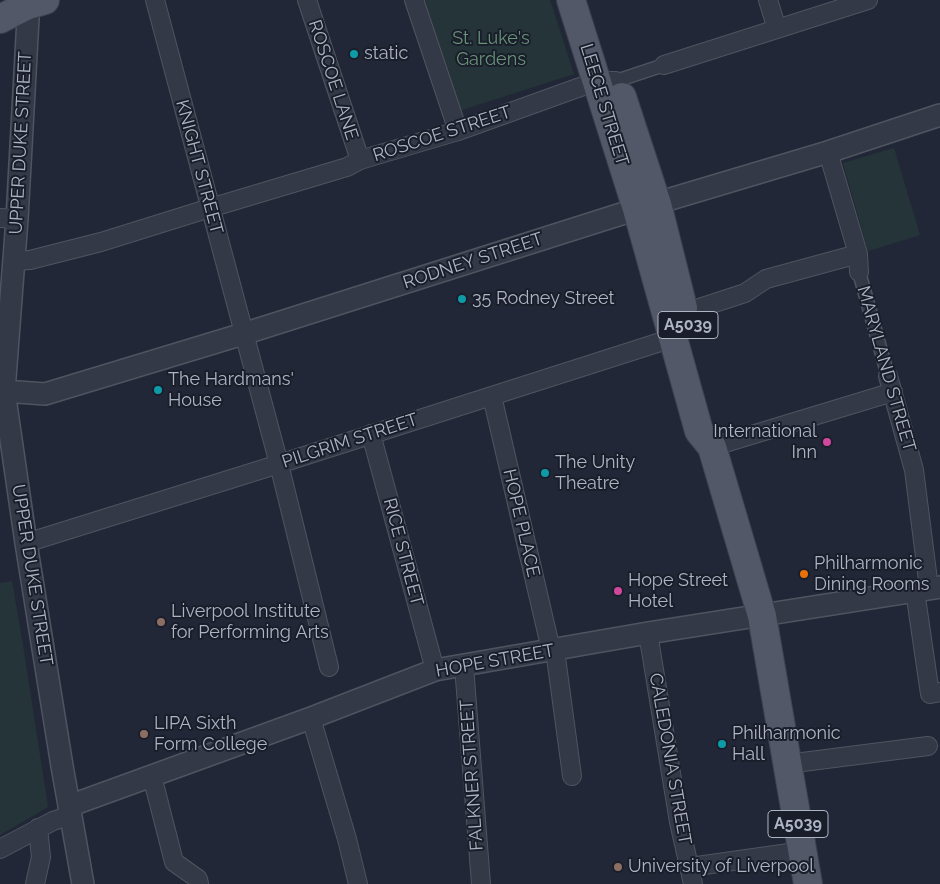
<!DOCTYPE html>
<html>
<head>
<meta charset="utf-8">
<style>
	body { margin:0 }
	canvas { display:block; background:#212736 }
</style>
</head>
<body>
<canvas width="940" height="884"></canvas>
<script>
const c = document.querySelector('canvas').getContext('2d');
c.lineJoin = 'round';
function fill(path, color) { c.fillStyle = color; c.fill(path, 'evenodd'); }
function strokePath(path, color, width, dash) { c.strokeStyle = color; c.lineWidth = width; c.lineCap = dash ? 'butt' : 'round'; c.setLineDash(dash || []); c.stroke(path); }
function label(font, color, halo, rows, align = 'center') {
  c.font = font + ' Raleway,sans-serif'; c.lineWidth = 4; c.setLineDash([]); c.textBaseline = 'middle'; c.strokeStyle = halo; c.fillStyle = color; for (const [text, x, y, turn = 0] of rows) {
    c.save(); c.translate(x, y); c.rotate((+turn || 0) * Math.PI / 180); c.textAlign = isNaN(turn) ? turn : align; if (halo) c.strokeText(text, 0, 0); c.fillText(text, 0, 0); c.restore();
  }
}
const green = new Path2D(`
	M 424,0 L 550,0 L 574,74 L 459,111 Z
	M 894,148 L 920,235 L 868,251 L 843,163 Z
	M 12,581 L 22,639 L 48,807 L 0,835 L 0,583 Z`);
const pedestrian = new Path2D(`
	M 616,81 L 664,65
	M 859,272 L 888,376`);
const minor = new Path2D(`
	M 155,0 L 279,464 L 329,667
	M 307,0 L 360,160
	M 414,0 L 458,131
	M 768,0 L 777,29
	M 664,65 L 868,0
	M 828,152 L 858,254 L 859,272
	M 0,218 L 17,219
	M 14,261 L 30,260 L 101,242 L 210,208 L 347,167 L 360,160 L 458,131 L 597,81 L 616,81
	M 888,376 L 914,470 L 929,588
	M 492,396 L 551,650
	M 371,434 L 435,670
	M 712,447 L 893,392
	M 26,543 L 279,464 L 673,338 L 684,313 L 745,293 L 766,279 L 858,254
	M 915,591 L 930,694 L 940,692
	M 648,633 L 679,822 L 693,884
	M 555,650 L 572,776
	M 464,666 L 481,884
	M 311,718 L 347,839 L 358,884
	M 787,764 L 928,746
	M 152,776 L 174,862 L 198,879 L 199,884
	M 0,849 L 53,821 L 71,815
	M 690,867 L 803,851
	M 35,884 L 41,857 L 38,828`);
const tertiary = new Path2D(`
	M 29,0 L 17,219 L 4,391 L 26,543 L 62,766 L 83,884
	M 4,391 L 45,394 L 243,334 L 637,209 L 828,152 L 940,115
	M 69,806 L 311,718 L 435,670 L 648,633 L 940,587`);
const primary = new Path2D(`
	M 571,0 L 637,209 L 699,431 L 712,447 L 762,616 L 808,884
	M 0,19 L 28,5 L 45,0
	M 622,97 L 657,204 L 683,308`);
const markers = [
	[354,54,5,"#0f9aa8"],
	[462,299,5,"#0f9aa8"],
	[158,390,5,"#0f9aa8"],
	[827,442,5,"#d1479c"],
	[545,473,5,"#0f9aa8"],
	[804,574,5,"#e8710a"],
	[618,591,5,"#d1479c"],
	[161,622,5,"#8d6e63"],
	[144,734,5,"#8d6e63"],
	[722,744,5,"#0f9aa8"],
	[618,867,5,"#8d6e63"]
];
const shields = [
	[688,325,60],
	[798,824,60]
];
const shieldNames = [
	["A5039",688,325],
	["A5039",798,824]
];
const parkNames = [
	["St. Luke's",491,39],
	["Gardens",491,60]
];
const poiNames = [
	["static",364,54],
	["35 Rodney Street",472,299],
	["The Hardmans'",168,380],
	["House",168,401],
	["International",817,432,"right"],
	["Inn",817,453,"right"],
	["The Unity",555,463],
	["Theatre",555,484],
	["Philharmonic",814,564],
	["Dining Rooms",814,585],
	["Hope Street",628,581],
	["Hotel",628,602],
	["Liverpool Institute",171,612],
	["for Performing Arts",171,633],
	["LIPA Sixth",154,724],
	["Form College",154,745],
	["Philharmonic",732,734],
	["Hall",732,755],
	["University of Liverpool",628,867]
];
const streetNames = [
	["ROSCOE LANE",333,80,72],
	["LEECE STREET",604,105,73],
	["ROSCOE STREET",442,134,-18],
	["UPPER DUKE STREET",21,143,-87],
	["KNIGHT STREET",199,167,75],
	["RODNEY STREET",473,261,-18],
	["MARYLAND STREET",886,369,74],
	["PILGRIM STREET",350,441,-18],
	["HOPE PLACE",521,523,77],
	["RICE STREET",403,552,75],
	["UPPER DUKE STREET",32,575,81],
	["HOPE STREET",495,661,-10],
	["CALEDONIA STREET",670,759,80],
	["FALKNER STREET",472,775,-94]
];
fill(green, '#243438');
strokePath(pedestrian, '#4f5461', 15);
strokePath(minor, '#4f5461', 20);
strokePath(tertiary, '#4f5461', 24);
strokePath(primary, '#3e4250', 30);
strokePath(pedestrian, '#343947', 12);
strokePath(minor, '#343947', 18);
strokePath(tertiary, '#343947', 21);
strokePath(primary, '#525867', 28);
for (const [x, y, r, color] of markers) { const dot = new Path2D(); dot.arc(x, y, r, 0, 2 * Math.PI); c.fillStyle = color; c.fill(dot); strokePath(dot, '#1a1e2b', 2); }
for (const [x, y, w] of shields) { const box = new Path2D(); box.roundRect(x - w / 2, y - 13.5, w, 27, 4); c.fillStyle = '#1a1e2b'; c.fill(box); strokePath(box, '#aeb4c3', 1); }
label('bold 16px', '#aeb4c3', null, shieldNames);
label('18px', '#679377', '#1a1e2b', parkNames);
label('18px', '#aeb4c3', '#1a1e2b', poiNames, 'left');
label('18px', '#aeb4c3', '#1a1e2b', streetNames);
</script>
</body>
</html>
